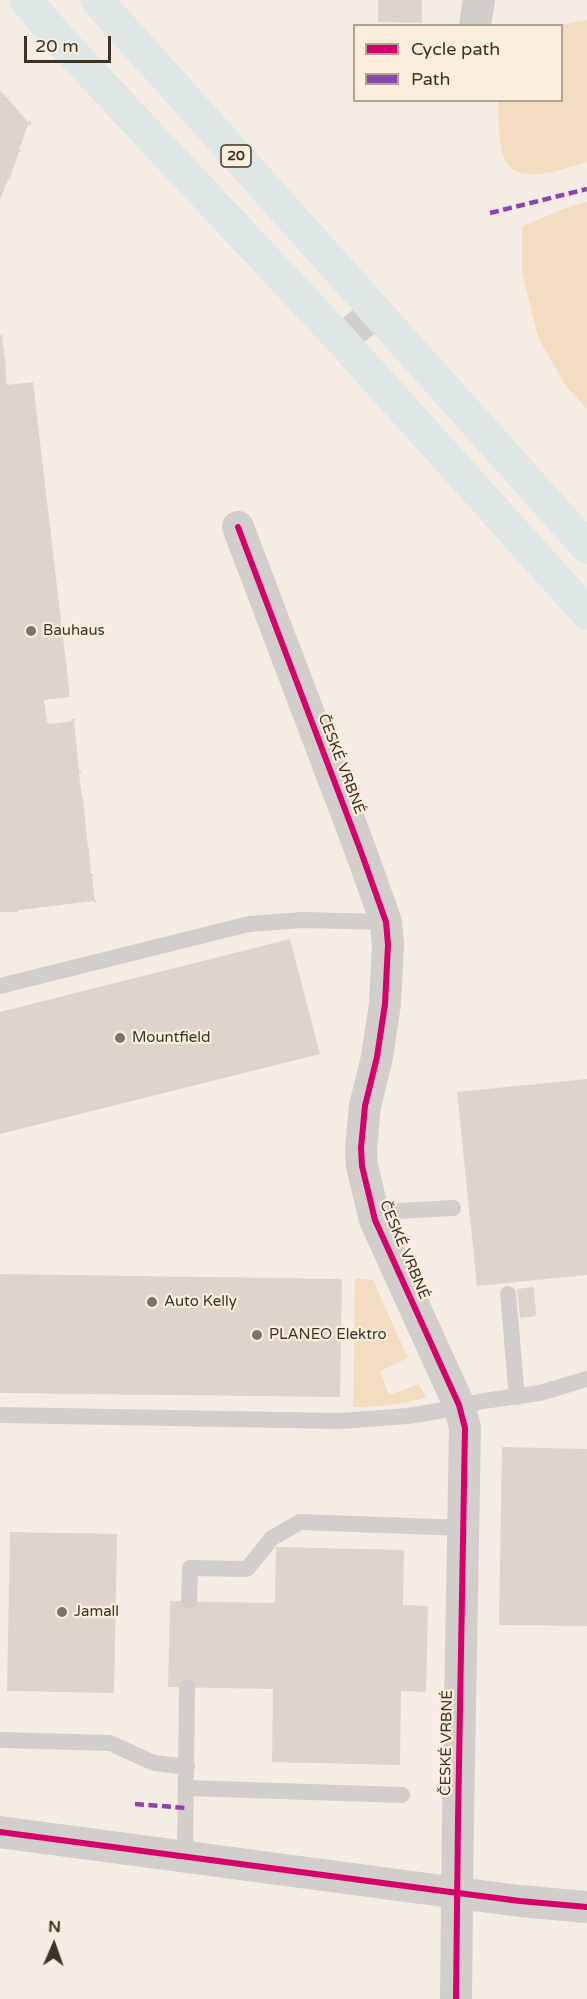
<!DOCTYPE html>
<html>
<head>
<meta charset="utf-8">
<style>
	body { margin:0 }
	#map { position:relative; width:587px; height:1999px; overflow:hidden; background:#f5ede4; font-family:"Varela Round",sans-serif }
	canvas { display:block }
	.legend { position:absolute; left:353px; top:24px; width:210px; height:78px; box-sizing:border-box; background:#fceedd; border:2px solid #afa395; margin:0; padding:8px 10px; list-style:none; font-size:18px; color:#3c3328 }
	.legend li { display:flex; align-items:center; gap:12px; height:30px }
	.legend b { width:30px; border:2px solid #afa395 }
	.north { position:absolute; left:24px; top:1915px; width:60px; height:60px; -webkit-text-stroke:4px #fceedd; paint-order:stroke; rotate:2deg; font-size:16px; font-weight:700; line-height:24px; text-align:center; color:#3c3328 }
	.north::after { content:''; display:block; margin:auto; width:21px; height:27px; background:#3c3328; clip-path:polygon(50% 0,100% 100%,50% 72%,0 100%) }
	.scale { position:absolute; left:24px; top:36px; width:87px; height:27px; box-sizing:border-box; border:3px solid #3c3328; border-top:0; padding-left:8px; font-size:18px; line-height:21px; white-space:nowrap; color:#3c3328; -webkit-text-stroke:4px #fceedd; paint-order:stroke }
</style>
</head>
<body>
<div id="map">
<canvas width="587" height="1999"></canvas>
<ul class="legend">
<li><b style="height:8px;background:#d6006c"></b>Cycle path</li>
<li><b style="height:8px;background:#8e44ad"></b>Path</li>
</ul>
<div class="north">N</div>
<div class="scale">20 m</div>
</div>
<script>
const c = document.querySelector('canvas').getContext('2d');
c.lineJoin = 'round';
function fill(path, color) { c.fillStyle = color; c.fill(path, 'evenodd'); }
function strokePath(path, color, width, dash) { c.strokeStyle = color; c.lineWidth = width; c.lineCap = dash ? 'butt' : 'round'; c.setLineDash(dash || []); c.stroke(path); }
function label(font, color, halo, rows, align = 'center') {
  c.font = font + ' "Varela Round",sans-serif'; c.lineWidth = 4.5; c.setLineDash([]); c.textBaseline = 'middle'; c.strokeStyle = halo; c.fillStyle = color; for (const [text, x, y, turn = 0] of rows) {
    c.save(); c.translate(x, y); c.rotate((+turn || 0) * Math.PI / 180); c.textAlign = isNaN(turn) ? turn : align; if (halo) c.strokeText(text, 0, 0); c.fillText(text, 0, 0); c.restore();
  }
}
const green = new Path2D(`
	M 587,20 L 587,162 C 558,170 508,192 501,147 C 498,132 499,116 498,101 L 562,100 L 562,26 L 560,25 Z
	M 587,202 L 587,409 L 565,385 L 538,337 L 522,272 L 522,226 L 574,205 Z
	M 355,1278 L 373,1280 L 408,1358 L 380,1371 L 389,1395 L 419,1384 L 426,1397 C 403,1405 377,1407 353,1407 Z`);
const building = new Path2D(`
	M 378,0 L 422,0 L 422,23 L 378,22 Z
	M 0,91 L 7,98 L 11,94 L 8,99 L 28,122 L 30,120 L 32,123 L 30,126 L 28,125 L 19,150 L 22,151 L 19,152 L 10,177 L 11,180 L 8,179 L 0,200 Z
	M 3,334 L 2,337 L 5,360 L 7,362 L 5,363 L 7,385 L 33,382 L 70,697 L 44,700 L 47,722 L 49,724 L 73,721 L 72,719 L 75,719 L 74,722 L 79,771 L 81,771 L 81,773 L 79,773 L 82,797 L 84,799 L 83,799 L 88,849 L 90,848 L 89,851 L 91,874 L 93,874 L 94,876 L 92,876 L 95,900 L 97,902 L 94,903 L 94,901 L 19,910 L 17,912 L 0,912 L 0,335 Z
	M 290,939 L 320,1054 L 0,1134 L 0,1012 Z
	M 587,1079 L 587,1275 L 477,1286 L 457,1092 Z
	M 0,1274 L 342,1279 L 340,1397 L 0,1393 Z
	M 534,1287 L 536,1316 L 520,1318 L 517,1289 Z
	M 502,1447 L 587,1449 L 587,1626 L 499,1625 Z
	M 10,1532 L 117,1534 L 114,1693 L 7,1691 Z
	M 276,1547 L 404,1550 L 403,1605 L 428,1606 L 426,1692 L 401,1691 L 400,1765 L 272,1762 L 273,1689 L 168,1687 L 170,1601 L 275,1603 Z`);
const service = new Path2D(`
	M 0,986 L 249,924 L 302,920 L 386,922
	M 375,1220 L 398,1211 L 453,1208
	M 508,1294 L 517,1397
	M 0,1415 L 340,1421 L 407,1416 L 439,1411 L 483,1401 L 540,1393 L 587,1379
	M 189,1601 L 190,1568 L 247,1569 L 272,1538 L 300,1522 L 464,1528
	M 0,1740 L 110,1743 L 154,1763 L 187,1767
	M 187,1788 L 402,1795
	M 185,1857 L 187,1687`);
const minor = new Path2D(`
	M 475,26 L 479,0
	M 341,340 L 376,312
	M 238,527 L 360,849 L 386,922 L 388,945 L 385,1004 L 377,1057 L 365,1106 L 361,1148 L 362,1166 L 375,1220 L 459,1405 L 465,1428 L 458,1819 L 456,1999
	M 0,1832 L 458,1893 L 520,1901 L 587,1907`);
const primary = new Path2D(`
	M 26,0 L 61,41 L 341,340 L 587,613
	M 97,0 L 587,547`);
const quiet = new Path2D(`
	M 490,213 L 587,189
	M 135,1804 L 186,1808`);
const cycleway = new Path2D(`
	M 238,527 L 360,849 L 386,922 L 388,945 L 385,1004 L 377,1057 L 365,1106 L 361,1148 L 362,1166 L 375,1220 L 459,1405 L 465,1428 L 458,1819 L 456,1999
	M 0,1832 L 458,1893 L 520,1901 L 587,1907`);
const markers = [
	[31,631,6,"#7d746a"],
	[120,1038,6,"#7d746a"],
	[152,1302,6,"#7d746a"],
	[257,1335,6,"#7d746a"],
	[62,1612,6,"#7d746a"]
];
const shields = [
	[236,156,30]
];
const shieldNames = [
	["20",236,156]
];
const poiNames = [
	["Bauhaus",43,631],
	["Mountfield",132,1038],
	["Auto Kelly",164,1302],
	["PLANEO Elektro",269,1335],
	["Jamall",74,1612]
];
const streetNames = [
	["ČESKÉ VRBNÉ",341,764,69],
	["ČESKÉ VRBNÉ",404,1250,67],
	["ČESKÉ VRBNÉ",447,1743,-89]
];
fill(green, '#f4dcc0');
fill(building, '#ddd5cc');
strokePath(service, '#d2cecb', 16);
strokePath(minor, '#d2cecb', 32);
strokePath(primary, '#dfe6e6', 33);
strokePath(quiet, '#8e44ad', 4.5, [9, 4.5]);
strokePath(cycleway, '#d6006c', 6);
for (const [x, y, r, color] of markers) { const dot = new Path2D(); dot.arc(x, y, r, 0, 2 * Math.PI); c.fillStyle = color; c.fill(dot); strokePath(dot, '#fceedd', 2); }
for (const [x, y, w] of shields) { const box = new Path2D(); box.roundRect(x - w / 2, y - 11, w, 22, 4.5); c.fillStyle = '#fceedd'; c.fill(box); strokePath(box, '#3c3328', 1.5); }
label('bold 14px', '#3c3328', null, shieldNames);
label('15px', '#3c3328', '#fceedd', poiNames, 'left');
label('15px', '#3c3328', '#fceedd', streetNames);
</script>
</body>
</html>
